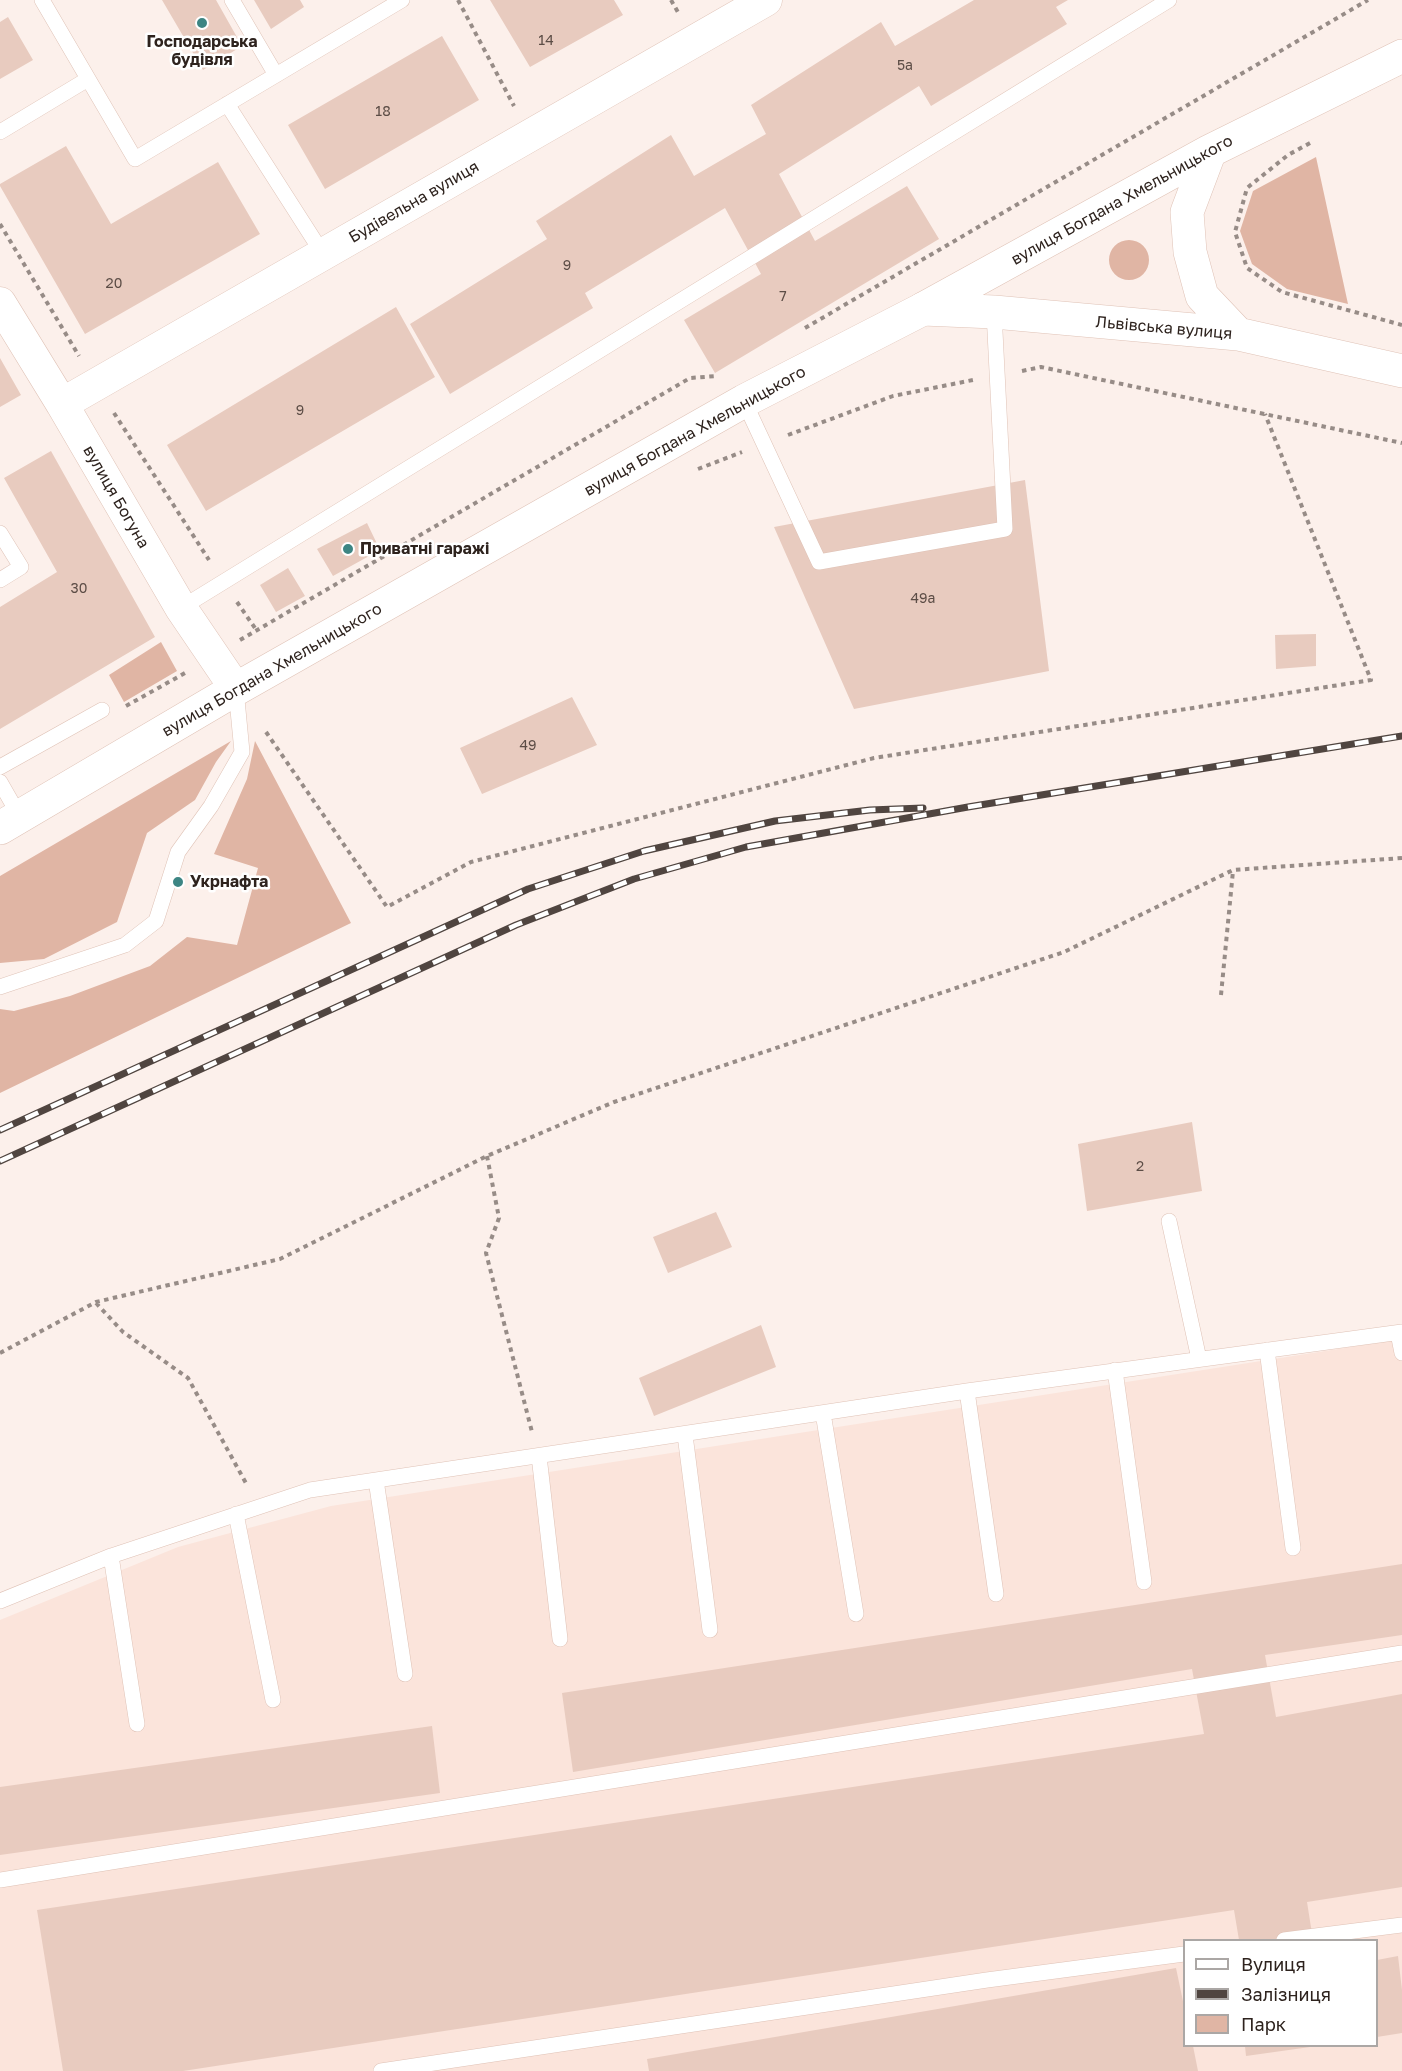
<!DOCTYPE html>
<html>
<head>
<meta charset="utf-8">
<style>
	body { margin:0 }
	#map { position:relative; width:1402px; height:2071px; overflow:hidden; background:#fcf0eb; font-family:"Golos Text",sans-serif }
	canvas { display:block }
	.legend { position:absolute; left:1183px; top:1939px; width:195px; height:108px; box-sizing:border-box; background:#fff; border:2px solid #aba7a5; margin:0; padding:8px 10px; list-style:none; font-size:18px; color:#2e231e }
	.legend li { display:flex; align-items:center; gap:12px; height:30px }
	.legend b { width:30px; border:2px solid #aba7a5 }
</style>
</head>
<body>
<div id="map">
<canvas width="1402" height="2071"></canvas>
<ul class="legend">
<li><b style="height:8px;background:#fff"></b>Вулиця</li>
<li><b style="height:8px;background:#504540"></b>Залізниця</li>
<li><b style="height:16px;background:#e0b5a4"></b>Парк</li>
</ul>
</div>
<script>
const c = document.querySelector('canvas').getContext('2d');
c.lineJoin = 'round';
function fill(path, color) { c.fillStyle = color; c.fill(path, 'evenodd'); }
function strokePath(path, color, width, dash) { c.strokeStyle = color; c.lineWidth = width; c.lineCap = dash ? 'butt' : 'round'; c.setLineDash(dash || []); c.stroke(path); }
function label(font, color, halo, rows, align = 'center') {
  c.font = font + ' "Golos Text",sans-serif'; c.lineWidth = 5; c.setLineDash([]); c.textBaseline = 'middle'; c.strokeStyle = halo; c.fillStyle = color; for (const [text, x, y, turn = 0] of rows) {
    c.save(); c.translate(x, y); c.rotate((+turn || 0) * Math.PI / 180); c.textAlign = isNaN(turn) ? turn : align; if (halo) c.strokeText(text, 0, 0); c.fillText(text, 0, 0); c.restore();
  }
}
const built = new Path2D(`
	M 1402,1339 L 1402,2071 L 0,2071 L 0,1620 L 178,1547 L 331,1506 ZM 1184,1940 L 1376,1940 L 1376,2046 L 1184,2046 Z`);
const green = new Path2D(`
	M 1316,157 L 1348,304 L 1287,289 L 1252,264 L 1240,231 L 1253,191 Z
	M1109 260a20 20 0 1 1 40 0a20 20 0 1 1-40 0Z
	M 161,642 L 177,671 L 124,702 L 109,675 Z
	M 231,741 L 216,762 L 195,800 L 147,833 L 117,922 L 44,959 L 0,963 L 0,876 Z
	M 255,741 L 351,923 L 0,1093 L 0,1009 L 14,1011 L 70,996 L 150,966 L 187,937 L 237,945 L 258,868 L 214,854 L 247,779 Z`);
const building = new Path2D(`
	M 162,0 L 216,0 L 242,46 L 203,70 Z
	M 254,0 L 300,0 L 304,7 L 271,29 Z
	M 490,0 L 614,0 L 623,15 L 530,67 Z
	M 974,0 L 1068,0 L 1056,7 L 1067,24 L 931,106 L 919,86 L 779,174 L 815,241 L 907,186 L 939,239 L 715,373 L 684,320 L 761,274 L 725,208 L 585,293 L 593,308 L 450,394 L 410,324 L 547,239 L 536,221 L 671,135 L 694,176 L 766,134 L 751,105 L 881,22 L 895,46 Z
	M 8,17 L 33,60 L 0,79 L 0,22 Z
	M 442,36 L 479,100 L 325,189 L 288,125 Z
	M 66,146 L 111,224 L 218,162 L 260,234 L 85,334 L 0,186 L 0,184 Z
	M 396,307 L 435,377 L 206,511 L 167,445 Z
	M 0,358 L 21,395 L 0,407 Z
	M 51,451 L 155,637 L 0,729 L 0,607 L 57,572 L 4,478 Z
	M 1025,480 L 1049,671 L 854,709 L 774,527 Z
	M 367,523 L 380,550 L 333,576 L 317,549 Z
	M 288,568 L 305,596 L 276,612 L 260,585 Z
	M 1316,634 L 1316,666 L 1276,669 L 1275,635 Z
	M 572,697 L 597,745 L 482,794 L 460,748 Z
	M 1192,1122 L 1202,1191 L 1087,1211 L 1078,1144 Z
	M 716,1212 L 732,1247 L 668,1273 L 653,1237 Z
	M 761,1325 L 776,1367 L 654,1416 L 639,1378 Z
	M 1402,1564 L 1402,1635 L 1265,1655 L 1276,1717 L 1402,1694 L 1402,1887 L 1307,1902 L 1313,1940 L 1239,1940 L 1234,1910 L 183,2071 L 63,2071 L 37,1910 L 1204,1734 L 1192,1669 L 573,1772 L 562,1693 Z
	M 432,1726 L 440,1793 L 0,1855 L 0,1787 Z
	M 1398,1956 L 1402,1990 L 1402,2033 L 1377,2037 L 1377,1960 Z
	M 1176,1968 L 1184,2006 L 1184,2046 L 1193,2046 L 1198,2071 L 649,2071 L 647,2059 Z
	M 1245,2046 L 1310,2046 L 1310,2047 L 1246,2056 Z`);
const path = new Path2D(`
	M 458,0 L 514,106
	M 671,0 L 679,14
	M 1310,143 L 1288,155 L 1247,188 L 1235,232 L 1247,268 L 1282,292 L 1402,325
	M 0,224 L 79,356
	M 805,328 L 1368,0
	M 1022,371 L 1041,367 L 1402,443
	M 114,413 L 209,560
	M 788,435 L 893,396 L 973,380
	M 698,469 L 742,452
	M 237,602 L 257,631
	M 240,640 L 690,378 L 717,376
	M 126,706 L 185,673
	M 266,732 L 387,907 L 471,862 L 874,758 L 1371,680 L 1265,414
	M 1221,995 L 1233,871
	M 487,1156 L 499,1218 L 486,1253 L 532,1432
	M 96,1303 L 123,1332 L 188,1378 L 247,1485
	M 0,1353 L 96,1302 L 280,1259 L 487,1156 L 614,1102 L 1064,952 L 1233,870 L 1402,858`);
const service = new Path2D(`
	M 42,0 L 135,159 L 402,0
	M 232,0 L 276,75
	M 227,104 L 323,254
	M 0,132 L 88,79
	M 744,401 L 819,562 L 1005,529 L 994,312
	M 0,533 L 21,567 L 0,580
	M 181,608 L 1169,0
	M 0,767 L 102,710
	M 0,782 L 20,817
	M 0,987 L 125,945 L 156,921 L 178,852 L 211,806 L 242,752 L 236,689
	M 1169,1221 L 1199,1359
	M 1398,1333 L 1402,1353
	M 1267,1350 L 1293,1548
	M 1115,1370 L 1144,1582
	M 967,1391 L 996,1594
	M 823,1413 L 856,1614
	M 685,1435 L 710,1630
	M 539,1456 L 560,1639
	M 376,1480 L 405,1674
	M 236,1514 L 273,1700
	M 111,1556 L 137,1724
	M 0,1601 L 111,1556 L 310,1490 L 967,1391 L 1402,1332
	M 0,1880 L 1402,1653
	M 1284,1940 L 1402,1925
	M 381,2071 L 987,1980 L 1184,1954`);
const minor = new Path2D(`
	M 0,303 L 62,404 L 181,608 L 236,689
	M 62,404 L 766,0`);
const tertiary = new Path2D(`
	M 0,828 L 236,689 L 744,401 L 923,309`);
const primary = new Path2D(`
	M 1210,151 L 1187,212 L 1190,252 L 1202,296 L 1238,334
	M 923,309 L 1210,151 L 1402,56
	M 923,309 L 994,312 L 1238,334 L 1402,371`);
const rail = new Path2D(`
	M 0,1130 L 528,889 L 644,851 L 775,821 L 870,810 L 923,808
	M 0,1161 L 516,925 L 634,879 L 746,847 L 968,807 L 1402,736`);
const markers = [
	[202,23,6,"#3d8583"],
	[348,549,6,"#3d8583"],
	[178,882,6,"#3d8583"]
];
const numberNames = [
	["14",546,41],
	["5а",905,66],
	["18",383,112],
	["9",567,266],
	["20",114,284],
	["7",783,297],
	["9",300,411],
	["30",79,589],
	["49а",923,599],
	["49",528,746],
	["2",1140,1167]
];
const poiNames = [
	["Господарська",202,42,"center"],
	["будівля",202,60,"center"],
	["Приватні гаражі",360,549],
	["Укрнафта",190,882]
];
const streetNames = [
	["вулиця Богдана Хмельницького",1122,200,-29],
	["Будівельна вулиця",414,202,-30],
	["Львівська вулиця",1164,328,5],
	["вулиця Богдана Хмельницького",695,431,-29],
	["вулиця Богуна",116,497,60],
	["вулиця Богдана Хмельницького",272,670,-30]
];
fill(built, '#fbe4db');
fill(green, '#e0b5a4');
fill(building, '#e8cbbf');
strokePath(service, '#dfc2b6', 16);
strokePath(minor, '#dfc2b6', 33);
strokePath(tertiary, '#dfc2b6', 34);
strokePath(primary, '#dfc2b6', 34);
strokePath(path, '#978c87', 4, [4.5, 4.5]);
strokePath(service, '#fff', 15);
strokePath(minor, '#fff', 32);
strokePath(tertiary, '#fff', 33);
strokePath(primary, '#fff', 33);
strokePath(rail, '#504540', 7);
strokePath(rail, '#fff', 4.5, [14]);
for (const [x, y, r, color] of markers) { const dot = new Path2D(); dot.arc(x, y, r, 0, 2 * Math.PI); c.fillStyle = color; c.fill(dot); strokePath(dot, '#fff', 2); }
label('14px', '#5c4d46', null, numberNames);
label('bold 16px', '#2e231e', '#fff', poiNames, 'left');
label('16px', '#2e231e', '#fff', streetNames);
</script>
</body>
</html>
